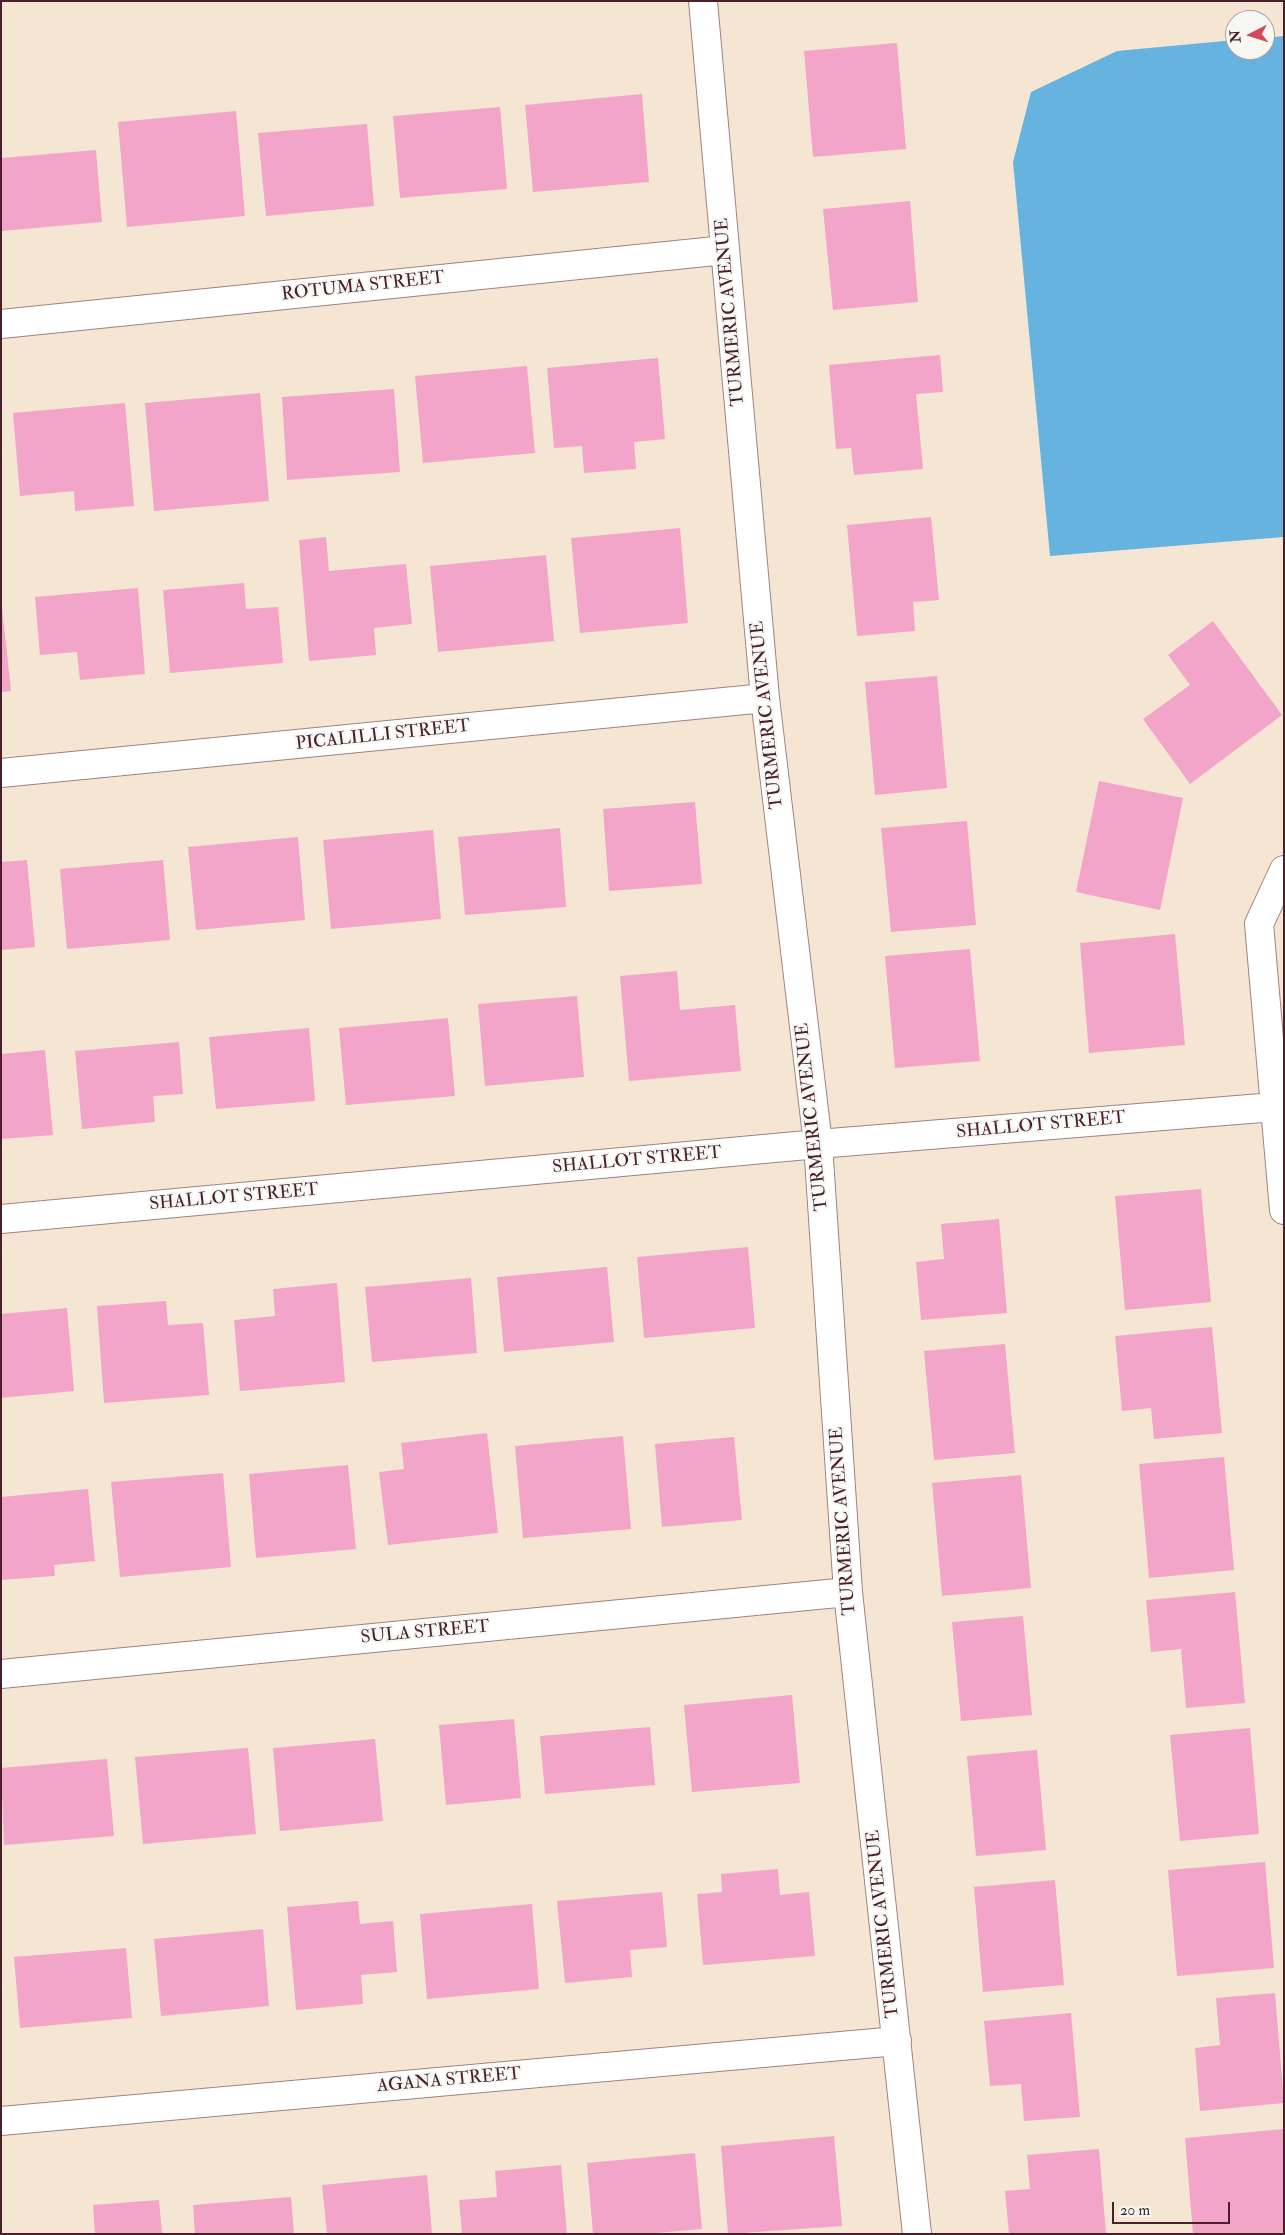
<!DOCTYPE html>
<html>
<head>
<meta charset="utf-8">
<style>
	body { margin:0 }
	#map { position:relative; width:1285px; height:2235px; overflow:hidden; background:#f5e6d3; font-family:"IM FELL Double Pica",serif }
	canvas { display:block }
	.frame { position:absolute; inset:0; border:2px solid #4a1f2b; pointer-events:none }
	.north { position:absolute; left:1225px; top:10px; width:50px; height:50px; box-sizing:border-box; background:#f6f6f2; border:1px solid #b1a0a2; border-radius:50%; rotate:265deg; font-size:14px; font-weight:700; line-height:20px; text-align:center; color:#4a1f2b }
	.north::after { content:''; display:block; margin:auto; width:18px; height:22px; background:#d1495b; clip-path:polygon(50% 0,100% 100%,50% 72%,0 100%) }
	.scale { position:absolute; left:1112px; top:2202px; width:118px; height:22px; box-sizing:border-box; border:2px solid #4a1f2b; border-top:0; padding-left:6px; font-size:15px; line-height:18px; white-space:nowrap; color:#4a1f2b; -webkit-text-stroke:4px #f6f6f2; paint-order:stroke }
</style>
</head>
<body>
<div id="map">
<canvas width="1285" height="2235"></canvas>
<div class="frame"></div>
<div class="north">N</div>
<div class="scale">20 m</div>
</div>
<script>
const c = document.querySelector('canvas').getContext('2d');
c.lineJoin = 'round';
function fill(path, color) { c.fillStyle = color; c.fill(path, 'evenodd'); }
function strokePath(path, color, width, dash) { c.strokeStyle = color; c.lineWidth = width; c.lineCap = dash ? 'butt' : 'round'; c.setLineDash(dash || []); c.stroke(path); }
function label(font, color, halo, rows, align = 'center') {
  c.font = font + ' "IM FELL Double Pica",serif'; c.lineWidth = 4.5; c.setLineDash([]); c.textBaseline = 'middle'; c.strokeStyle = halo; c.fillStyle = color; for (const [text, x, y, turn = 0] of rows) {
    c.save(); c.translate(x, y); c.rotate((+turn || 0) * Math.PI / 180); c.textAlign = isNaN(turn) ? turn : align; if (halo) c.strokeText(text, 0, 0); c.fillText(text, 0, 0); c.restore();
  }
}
const water = new Path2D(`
	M 1284,36 L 1284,537 L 1050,556 L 1013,162 L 1031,92 L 1117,51 L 1235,40 L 1235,50 L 1265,50 L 1265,38 Z`);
const building = new Path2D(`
	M 897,43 L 906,149 L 813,157 L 804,51 Z
	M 642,94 L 649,182 L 533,192 L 525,105 Z
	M 500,107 L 507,189 L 400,198 L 393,116 Z
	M 236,111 L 245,216 L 127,227 L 118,122 Z
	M 367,124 L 374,206 L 266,216 L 258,133 Z
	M 96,150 L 102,222 L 2,231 L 1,158 Z
	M 910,201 L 918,302 L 833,310 L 823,209 Z
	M 940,355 L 943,392 L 916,394 L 923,469 L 854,475 L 851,448 L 836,449 L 829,365 Z
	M 658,358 L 665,439 L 634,442 L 636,469 L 584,473 L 582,446 L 554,448 L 547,368 Z
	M 527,366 L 535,453 L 423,463 L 415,376 Z
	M 394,389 L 400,472 L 287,480 L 282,397 Z
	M 260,393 L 269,501 L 154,511 L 145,403 Z
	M 125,403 L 134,506 L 75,511 L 74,491 L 20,496 L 13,413 Z
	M 931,517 L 939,600 L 913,602 L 915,631 L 857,636 L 847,525 Z
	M 680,528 L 688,623 L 580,633 L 571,538 Z
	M 326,537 L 329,571 L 406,564 L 412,624 L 374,628 L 376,655 L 309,661 L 299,540 Z
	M 546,555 L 554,641 L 438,652 L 430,566 Z
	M 244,583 L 246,609 L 278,607 L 283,663 L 170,673 L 163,590 Z
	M 138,588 L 145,674 L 80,680 L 77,652 L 40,655 L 35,597 Z
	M 1,598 L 11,691 L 1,692 Z
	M 1213,621 L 1282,715 L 1190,784 L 1143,719 L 1190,685 L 1168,655 Z
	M 937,676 L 947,788 L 875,795 L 865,682 Z
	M 1099,781 L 1183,798 L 1160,910 L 1076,892 Z
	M 695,802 L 702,884 L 609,891 L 603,809 Z
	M 967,821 L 976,925 L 891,932 L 881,828 Z
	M 560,828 L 566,907 L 465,915 L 458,837 Z
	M 433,830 L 441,919 L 331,929 L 323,840 Z
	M 298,837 L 305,920 L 196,930 L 188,847 Z
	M 27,860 L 35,947 L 1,950 L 1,862 Z
	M 163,860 L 170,940 L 67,949 L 60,869 Z
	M 1175,934 L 1185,1045 L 1089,1053 L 1080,943 Z
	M 970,949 L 980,1061 L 895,1068 L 885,956 Z
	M 677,971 L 680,1010 L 735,1005 L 741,1071 L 629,1081 L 620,976 Z
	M 577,996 L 584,1077 L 485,1086 L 478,1004 Z
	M 448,1018 L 455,1096 L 346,1105 L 339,1028 Z
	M 309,1028 L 315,1101 L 216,1109 L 209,1037 Z
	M 179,1042 L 183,1094 L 153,1096 L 155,1122 L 82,1129 L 75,1051 Z
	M 45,1050 L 53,1135 L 1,1139 L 1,1054 Z
	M 1201,1189 L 1211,1302 L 1125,1310 L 1115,1196 Z
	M 999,1219 L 1007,1313 L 921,1320 L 916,1262 L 944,1259 L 941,1224 Z
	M 748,1247 L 755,1328 L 644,1338 L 637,1257 Z
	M 607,1267 L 614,1342 L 504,1352 L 497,1277 Z
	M 471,1278 L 477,1353 L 372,1362 L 365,1287 Z
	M 337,1283 L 345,1382 L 240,1391 L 234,1320 L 275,1316 L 273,1289 Z
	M 166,1301 L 168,1325 L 203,1323 L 209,1395 L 104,1403 L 97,1306 Z
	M 67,1308 L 74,1391 L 1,1398 L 1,1314 Z
	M 1212,1327 L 1222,1433 L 1154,1439 L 1151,1408 L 1122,1411 L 1115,1336 Z
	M 1005,1344 L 1015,1453 L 934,1460 L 924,1351 Z
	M 487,1433 L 498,1533 L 388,1545 L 379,1472 L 404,1469 L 401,1443 Z
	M 623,1436 L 631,1529 L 523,1538 L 515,1446 Z
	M 734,1437 L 742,1520 L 662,1527 L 655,1444 Z
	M 1224,1457 L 1234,1570 L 1149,1578 L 1139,1464 Z
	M 348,1465 L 356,1549 L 256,1558 L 249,1474 Z
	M 223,1473 L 231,1567 L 120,1577 L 111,1482 Z
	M 1021,1475 L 1031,1588 L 942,1596 L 932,1483 Z
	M 88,1489 L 95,1561 L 54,1565 L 55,1576 L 1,1580 L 1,1497 Z
	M 1235,1592 L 1245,1703 L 1186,1708 L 1181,1649 L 1151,1652 L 1146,1600 Z
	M 1023,1616 L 1032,1715 L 961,1721 L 952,1622 Z
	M 792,1695 L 800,1783 L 692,1792 L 684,1705 Z
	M 514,1719 L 521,1798 L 446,1805 L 439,1725 Z
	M 650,1727 L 655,1785 L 545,1794 L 540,1736 Z
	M 1250,1728 L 1259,1834 L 1180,1841 L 1170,1735 Z
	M 375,1739 L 383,1821 L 280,1831 L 273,1748 Z
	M 248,1748 L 256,1834 L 143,1844 L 135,1757 Z
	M 1037,1750 L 1046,1850 L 976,1856 L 967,1756 Z
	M 107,1759 L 114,1836 L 4,1845 L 1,1768 Z
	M 1265,1862 L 1274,1968 L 1177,1976 L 1168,1870 Z
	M 778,1869 L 780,1895 L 809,1892 L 815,1956 L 703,1965 L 697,1894 L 722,1892 L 721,1874 Z
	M 1055,1880 L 1064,1985 L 983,1992 L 974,1887 Z
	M 662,1892 L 667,1947 L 630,1950 L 632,1977 L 565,1983 L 557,1901 Z
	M 358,1901 L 360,1924 L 393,1921 L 397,1972 L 361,1975 L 363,2004 L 296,2010 L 287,1907 Z
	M 532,1904 L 539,1989 L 427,1999 L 420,1914 Z
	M 263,1929 L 269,2006 L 161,2016 L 154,1939 Z
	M 126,1948 L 132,2018 L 20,2028 L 14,1957 Z
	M 1275,1993 L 1284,2103 L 1200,2111 L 1195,2048 L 1220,2045 L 1216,1998 Z
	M 1071,2013 L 1080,2117 L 1024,2121 L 1021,2084 L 990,2086 L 984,2021 Z
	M 1284,2129 L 1284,2234 L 1193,2234 L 1185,2138 Z
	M 834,2136 L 842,2226 L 728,2234 L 721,2146 Z
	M 1099,2149 L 1106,2234 L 1009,2234 L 1005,2191 L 1030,2189 L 1027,2155 Z
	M 695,2153 L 702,2229 L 645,2234 L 593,2234 L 587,2163 Z
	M 561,2165 L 567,2234 L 462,2234 L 459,2200 L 497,2197 L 495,2171 Z
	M 427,2175 L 432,2234 L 327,2234 L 322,2185 Z
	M 291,2197 L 294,2234 L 195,2234 L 193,2205 Z
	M 159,2200 L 162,2234 L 95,2234 L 93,2205 Z`);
const minor = new Path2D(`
	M 703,1 L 765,698 L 818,1144 L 848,1592 L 917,2234
	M 1,324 L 725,250
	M 1,773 L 765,698
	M 1284,870 L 1259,924 L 1284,1210
	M 1,1219 L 818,1144 L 1274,1107
	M 1,1674 L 848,1592
	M 1,2121 L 897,2041`);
const streetNames = [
	["ROTUMA STREET",363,287,-6],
	["TURMERIC AVENUE",731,312,-95],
	["TURMERIC AVENUE",768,715,-96],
	["PICALILLI STREET",383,736,-6],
	["TURMERIC AVENUE",813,1117,-96],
	["SHALLOT STREET",1041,1126,-5],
	["SHALLOT STREET",637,1161,-5],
	["SHALLOT STREET",234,1198,-5],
	["TURMERIC AVENUE",844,1521,-94],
	["SULA STREET",425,1633,-5],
	["TURMERIC AVENUE",884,1924,-96],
	["AGANA STREET",449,2081,-5]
];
fill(water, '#66b3e0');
fill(building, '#f2a5c9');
strokePath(minor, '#a0827f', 30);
strokePath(minor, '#fff', 28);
label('18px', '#4a1f2b', '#f6f6f2', streetNames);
</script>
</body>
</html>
